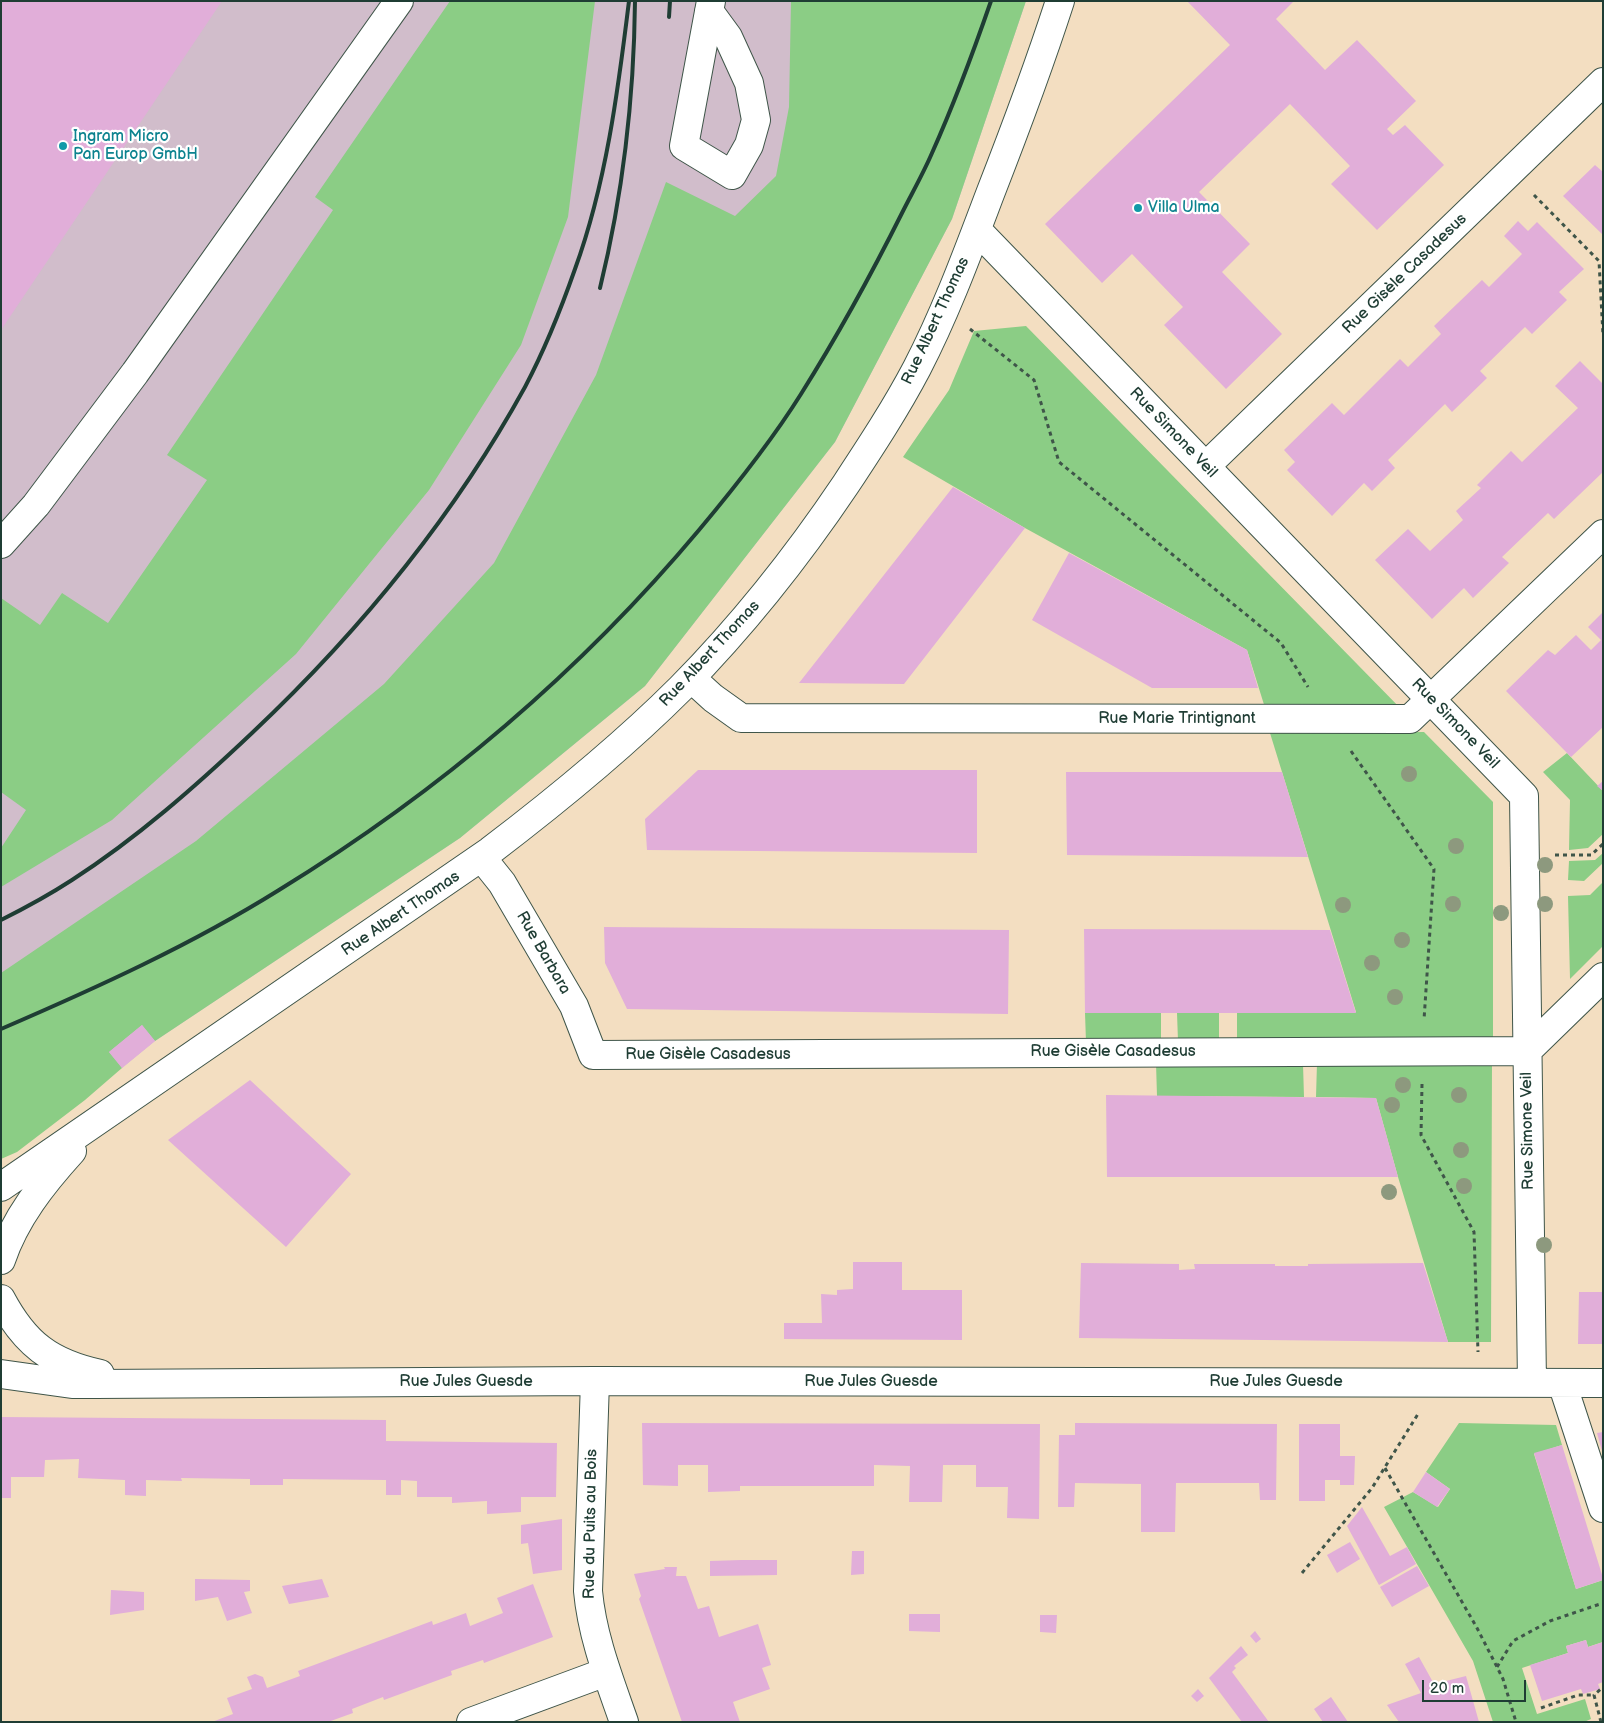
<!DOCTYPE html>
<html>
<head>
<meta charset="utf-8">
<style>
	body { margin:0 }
	#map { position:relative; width:1604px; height:1723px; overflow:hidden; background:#f3dec1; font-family:"Balsamiq Sans",sans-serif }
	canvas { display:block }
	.frame { position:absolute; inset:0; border:2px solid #1f3d34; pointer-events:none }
	.scale { position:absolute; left:1422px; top:1680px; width:104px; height:22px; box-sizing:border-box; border:2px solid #1f3d34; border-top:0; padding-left:6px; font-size:15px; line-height:18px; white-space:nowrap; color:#1f3d34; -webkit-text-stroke:4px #fff; paint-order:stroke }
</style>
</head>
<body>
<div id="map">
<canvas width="1604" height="1723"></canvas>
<div class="frame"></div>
<div class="scale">20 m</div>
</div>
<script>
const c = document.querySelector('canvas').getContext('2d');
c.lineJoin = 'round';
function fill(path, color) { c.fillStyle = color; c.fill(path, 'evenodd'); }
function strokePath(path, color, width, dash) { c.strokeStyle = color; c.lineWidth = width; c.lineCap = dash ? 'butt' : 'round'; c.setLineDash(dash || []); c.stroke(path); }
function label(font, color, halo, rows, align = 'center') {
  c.font = font + ' "Balsamiq Sans",sans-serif'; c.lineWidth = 4.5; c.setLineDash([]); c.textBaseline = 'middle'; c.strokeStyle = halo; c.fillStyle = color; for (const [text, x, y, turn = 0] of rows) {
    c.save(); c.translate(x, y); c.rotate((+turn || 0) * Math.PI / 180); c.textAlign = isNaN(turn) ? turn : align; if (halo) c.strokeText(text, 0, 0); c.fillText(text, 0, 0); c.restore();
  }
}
const industrial = new Path2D(`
	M 1,1 L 1026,1 L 952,219 L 835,442 L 645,686 L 460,838 L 155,1041 L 122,1068 L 1,1121 Z`);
const green = new Path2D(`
	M 450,1 L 595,1 L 568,217 L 521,345 L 429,490 L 296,654 L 112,820 L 1,887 L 1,848 L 26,810 L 1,792 L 1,598 L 40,625 L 62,593 L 108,623 L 207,480 L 167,455 L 333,210 L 315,197 Z
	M 791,1 L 1026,1 L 952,219 L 835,442 L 645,686 L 460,838 L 155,1041 L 142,1025 L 109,1052 L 122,1068 L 85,1100 L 17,1152 L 1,1159 L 1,973 L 196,841 L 384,684 L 494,563 L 596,375 L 666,182 L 735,216 L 776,176 L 789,107 Z
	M 1026,326 L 1405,713 L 1266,711 L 1247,650 L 1025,528 L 903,457 L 949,390 L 974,331 Z
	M 1424,732 L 1493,802 L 1493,1041 L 1237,1042 L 1237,1013 L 1356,1012 L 1270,733 Z
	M 1567,753 L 1603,791 L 1603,834 L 1588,848 L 1569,850 L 1570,800 L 1543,772 Z
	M 1603,853 L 1603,863 L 1584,881 L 1568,880 L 1569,861 L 1595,860 Z
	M 1603,882 L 1603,946 L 1570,979 L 1568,896 L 1590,895 Z
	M 1085,1013 L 1161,1013 L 1161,1042 L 1086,1042 Z
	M 1177,1013 L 1219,1013 L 1219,1042 L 1178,1041 Z
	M 1492,1061 L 1491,1342 L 1448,1342 L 1398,1177 L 1376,1098 L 1316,1097 L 1317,1063 Z
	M 1156,1063 L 1303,1064 L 1304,1097 L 1157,1096 Z
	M 1459,1423 L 1556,1425 L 1562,1445 L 1534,1454 L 1576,1589 L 1603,1580 L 1603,1642 L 1588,1647 L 1586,1640 L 1566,1646 L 1568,1653 L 1522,1668 L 1537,1714 L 1585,1699 L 1591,1719 L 1584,1722 L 1493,1722 L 1473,1661 L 1384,1507 L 1413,1492 L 1438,1507 L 1450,1489 L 1426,1472 Z`);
const building = new Path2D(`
	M 1,1 L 222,1 L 1,330 Z
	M 1187,1 L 1294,1 L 1276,19 L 1325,70 L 1357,40 L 1416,101 L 1387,129 L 1393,135 L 1405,125 L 1444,165 L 1377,230 L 1331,184 L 1350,166 L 1290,104 L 1199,192 L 1250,244 L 1222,272 L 1282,334 L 1226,389 L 1164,325 L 1183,307 L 1132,254 L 1102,283 L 1045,224 L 1230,45 Z
	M 1595,165 L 1603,172 L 1603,235 L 1563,196 Z
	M 1518,221 L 1528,231 L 1537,222 L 1584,269 L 1559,292 L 1567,300 L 1532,334 L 1525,327 L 1480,371 L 1487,378 L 1452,412 L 1445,404 L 1388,460 L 1395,468 L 1372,491 L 1364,483 L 1332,516 L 1287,470 L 1295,462 L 1284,450 L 1332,403 L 1344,415 L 1400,359 L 1408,367 L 1441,334 L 1434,326 L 1482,280 L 1489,287 L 1522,254 L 1504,236 Z
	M 1580,361 L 1603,384 L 1603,472 L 1554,519 L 1548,513 L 1502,557 L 1509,563 L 1473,598 L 1464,588 L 1432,619 L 1375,560 L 1408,529 L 1430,551 L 1463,520 L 1456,511 L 1481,488 L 1477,485 L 1511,451 L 1522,462 L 1578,408 L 1555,386 Z
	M 953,487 L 1025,528 L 904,684 L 799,683 Z
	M 1069,553 L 1247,650 L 1258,688 L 1152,688 L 1032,620 Z
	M 1603,612 L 1603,727 L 1571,757 L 1506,691 L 1548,650 L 1555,655 L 1576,635 L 1591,650 L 1601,640 L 1588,627 Z
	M 698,770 L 977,770 L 977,853 L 647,850 L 645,819 Z
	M 1066,772 L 1282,772 L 1308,857 L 1067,855 Z
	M 1603,781 L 1603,791 L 1597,786 Z
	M 604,927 L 1009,930 L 1008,1014 L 627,1009 L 605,963 Z
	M 1084,929 L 1330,930 L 1356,1013 L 1085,1013 Z
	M 142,1025 L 155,1041 L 122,1068 L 109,1052 Z
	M 250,1080 L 351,1174 L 286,1247 L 168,1140 Z
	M 1106,1095 L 1376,1098 L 1398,1177 L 1107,1177 Z
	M 853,1262 L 902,1262 L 902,1290 L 962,1290 L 962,1340 L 784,1339 L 784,1323 L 822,1323 L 821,1294 L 837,1295 L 837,1290 L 853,1289 Z
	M 1081,1263 L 1179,1264 L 1179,1270 L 1195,1269 L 1194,1264 L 1275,1264 L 1275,1266 L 1308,1266 L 1308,1264 L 1423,1263 L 1448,1342 L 1079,1338 Z
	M 1579,1292 L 1602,1292 L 1602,1344 L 1578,1344 Z
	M 1,1417 L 386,1420 L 386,1441 L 557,1443 L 556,1497 L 521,1497 L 521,1512 L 487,1514 L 487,1501 L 452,1503 L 452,1497 L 417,1497 L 417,1481 L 401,1480 L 401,1495 L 386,1495 L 386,1480 L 283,1479 L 283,1485 L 250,1485 L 250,1479 L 181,1478 L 182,1481 L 146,1480 L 146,1496 L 125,1495 L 125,1480 L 78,1478 L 79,1459 L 45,1460 L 44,1477 L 11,1477 L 11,1498 L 1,1498 Z
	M 642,1423 L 1040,1424 L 1039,1519 L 1007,1518 L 1008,1487 L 976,1487 L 976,1465 L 943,1465 L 942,1502 L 909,1502 L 910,1466 L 874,1465 L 874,1486 L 740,1486 L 740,1491 L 708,1492 L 708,1465 L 678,1465 L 678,1486 L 643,1485 Z
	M 1075,1423 L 1277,1424 L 1276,1500 L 1260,1500 L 1259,1483 L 1176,1483 L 1175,1532 L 1141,1532 L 1141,1484 L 1075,1483 L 1074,1507 L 1058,1507 L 1059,1435 L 1075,1435 Z
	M 1299,1424 L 1340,1424 L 1340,1456 L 1355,1456 L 1354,1485 L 1340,1485 L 1340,1480 L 1325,1480 L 1325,1501 L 1299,1501 Z
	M 1603,1432 L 1603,1451 L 1602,1451 L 1597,1433 Z
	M 1562,1445 L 1603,1578 L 1603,1580 L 1576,1589 L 1534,1453 Z
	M 1426,1472 L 1450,1489 L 1437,1507 L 1413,1492 Z
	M 1362,1507 L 1390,1556 L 1407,1547 L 1416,1564 L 1379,1585 L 1347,1526 Z
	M 562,1519 L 562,1570 L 533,1574 L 528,1543 L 521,1544 L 521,1525 Z
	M 1350,1542 L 1360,1559 L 1337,1573 L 1327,1555 Z
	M 852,1551 L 864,1551 L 864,1574 L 851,1575 Z
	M 741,1560 L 777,1560 L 777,1575 L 710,1576 L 710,1561 Z
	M 1417,1566 L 1429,1586 L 1392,1607 L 1380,1587 Z
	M 664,1567 L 677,1567 L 676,1576 L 686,1576 L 698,1609 L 709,1606 L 719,1637 L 758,1624 L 771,1665 L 762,1668 L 770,1689 L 733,1702 L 740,1722 L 682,1722 L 639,1599 L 641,1596 L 634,1574 L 665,1569 Z
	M 195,1579 L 250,1580 L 250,1591 L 244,1592 L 252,1613 L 227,1621 L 218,1597 L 195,1601 Z
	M 322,1579 L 329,1597 L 289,1604 L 282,1586 Z
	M 533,1584 L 553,1637 L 484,1663 L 483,1660 L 451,1671 L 452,1675 L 384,1700 L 383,1697 L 352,1709 L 353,1713 L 328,1722 L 212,1722 L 233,1714 L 227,1698 L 252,1689 L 247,1677 L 255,1674 L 263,1677 L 267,1688 L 300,1676 L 298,1671 L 432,1621 L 433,1625 L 466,1613 L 470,1626 L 503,1613 L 497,1598 Z
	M 111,1590 L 144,1592 L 144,1610 L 110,1615 Z
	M 909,1614 L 940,1614 L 940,1632 L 909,1631 Z
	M 1040,1615 L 1057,1615 L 1056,1633 L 1040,1632 Z
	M 1255,1631 L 1261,1639 L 1256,1643 L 1250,1636 Z
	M 1586,1640 L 1588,1647 L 1603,1642 L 1603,1682 L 1598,1684 L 1600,1689 L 1583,1694 L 1581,1689 L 1542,1701 L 1530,1665 L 1568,1653 L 1566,1646 Z
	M 1241,1646 L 1248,1655 L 1234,1666 L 1236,1668 L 1232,1672 L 1269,1722 L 1242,1722 L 1209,1678 Z
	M 1419,1657 L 1434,1684 L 1466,1676 L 1479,1722 L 1399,1722 L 1387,1705 L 1421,1693 L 1405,1664 Z
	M 1198,1689 L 1204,1696 L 1197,1702 L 1191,1696 Z
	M 1331,1697 L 1348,1722 L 1323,1722 L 1314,1709 Z`);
const path = new Path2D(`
	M 1534,195 L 1599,261 L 1603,335
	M 970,329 L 1034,380 L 1059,462 L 1281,643 L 1308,687
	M 1351,751 L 1434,869 L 1424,1020
	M 1555,855 L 1591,855 L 1603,844
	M 1422,1084 L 1421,1135 L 1474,1232 L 1478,1352
	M 1385,1468 L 1477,1628 L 1497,1667 L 1503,1679 L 1516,1722
	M 1302,1573 L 1372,1488 L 1418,1414
	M 1497,1667 L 1513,1641 L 1550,1621 L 1603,1603
	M 1541,1708 L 1578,1695 L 1594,1695
	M 1601,1722 L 1594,1695 L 1603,1687`);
const minor = new Path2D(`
	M 709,11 L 728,37 L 749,83 L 756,120 L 749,145 L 732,175 L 684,146 L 711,1
	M 977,230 L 1524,796 L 1532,1383
	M 1206,466 L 1603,82
	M 1,544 L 36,505 L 135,373 L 399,1
	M 691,678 L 713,698 L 741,718 L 1410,719 L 1603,534
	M 482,858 L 502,883 L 574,1006 L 593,1055 L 1527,1051 L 1603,977
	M 1,1187 L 490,851 C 557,800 622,747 681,688 C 743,625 797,557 846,484 C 871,446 896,408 917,368 C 946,312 968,252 990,194 C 1015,130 1039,66 1060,1
	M 1,1260 C 15,1218 43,1183 72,1151
	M 1,1299 C 25,1344 50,1363 100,1374
	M 1,1374 L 72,1384 L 95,1384 L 595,1381 L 1603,1383
	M 595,1381 L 588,1591 C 592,1636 609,1679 624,1722
	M 1562,1383 L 1603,1508
	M 471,1722 L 606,1672`);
const rail = new Path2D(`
	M 669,17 L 670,1
	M 600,288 C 623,194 634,99 635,1
	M 1,920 C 25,908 49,895 72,880 C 137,838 196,786 252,733 C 359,632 454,516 525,387 C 545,349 561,309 575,269 C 606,184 618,91 629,1
	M 1,1029 C 96,988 191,945 279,890 C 437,793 580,672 699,530 C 735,487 771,442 801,394 C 838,335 871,275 902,213 C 912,193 923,174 932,153 C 954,104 973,53 991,1`);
const trees = [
	[1409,774],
	[1456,846],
	[1545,865],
	[1453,904],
	[1545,904],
	[1343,905],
	[1501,913],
	[1402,940],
	[1372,963],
	[1395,997],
	[1403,1085],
	[1459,1095],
	[1392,1105],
	[1461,1150],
	[1464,1186],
	[1389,1192],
	[1544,1245]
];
const markers = [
	[63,146,5,"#0f9aa8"],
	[1138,208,5,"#0f9aa8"]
];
const cultureNames = [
	["Ingram Micro",73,137],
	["Pan Europ GmbH",73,155],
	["Villa Ulma",1148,208]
];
const streetNames = [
	["Rue Gisèle Casadesus",1405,274,-44],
	["Rue Albert Thomas",936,321,-65],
	["Rue Simone Veil",1173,433,46],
	["Rue Albert Thomas",710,654,-47],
	["Rue Marie Trintignant",1177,719],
	["Rue Simone Veil",1455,724,46],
	["Rue Albert Thomas",401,914,-34],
	["Rue Barbara",543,953,60],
	["Rue Gisèle Casadesus",1113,1052],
	["Rue Gisèle Casadesus",708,1055],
	["Rue Simone Veil",1528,1131,-91],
	["Rue Jules Guesde",466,1382],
	["Rue Jules Guesde",871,1382],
	["Rue Jules Guesde",1276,1382],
	["Rue du Puits au Bois",591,1524,-89]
];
fill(industrial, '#d1bdcb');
fill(green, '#8bcd85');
fill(building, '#e1aed9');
strokePath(minor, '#3f5549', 30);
strokePath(path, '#3f5549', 3, [4, 4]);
strokePath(minor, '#fff', 28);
strokePath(rail, '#1f3d34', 4);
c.fillStyle = '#8d997e';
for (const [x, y] of trees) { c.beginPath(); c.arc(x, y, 8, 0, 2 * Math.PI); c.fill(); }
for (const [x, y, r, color] of markers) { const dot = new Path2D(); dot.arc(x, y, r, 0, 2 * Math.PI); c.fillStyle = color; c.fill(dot); strokePath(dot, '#fff', 2); }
label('16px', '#0d838f', '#fff', cultureNames, 'left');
label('16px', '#1f3d34', '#fff', streetNames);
</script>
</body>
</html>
